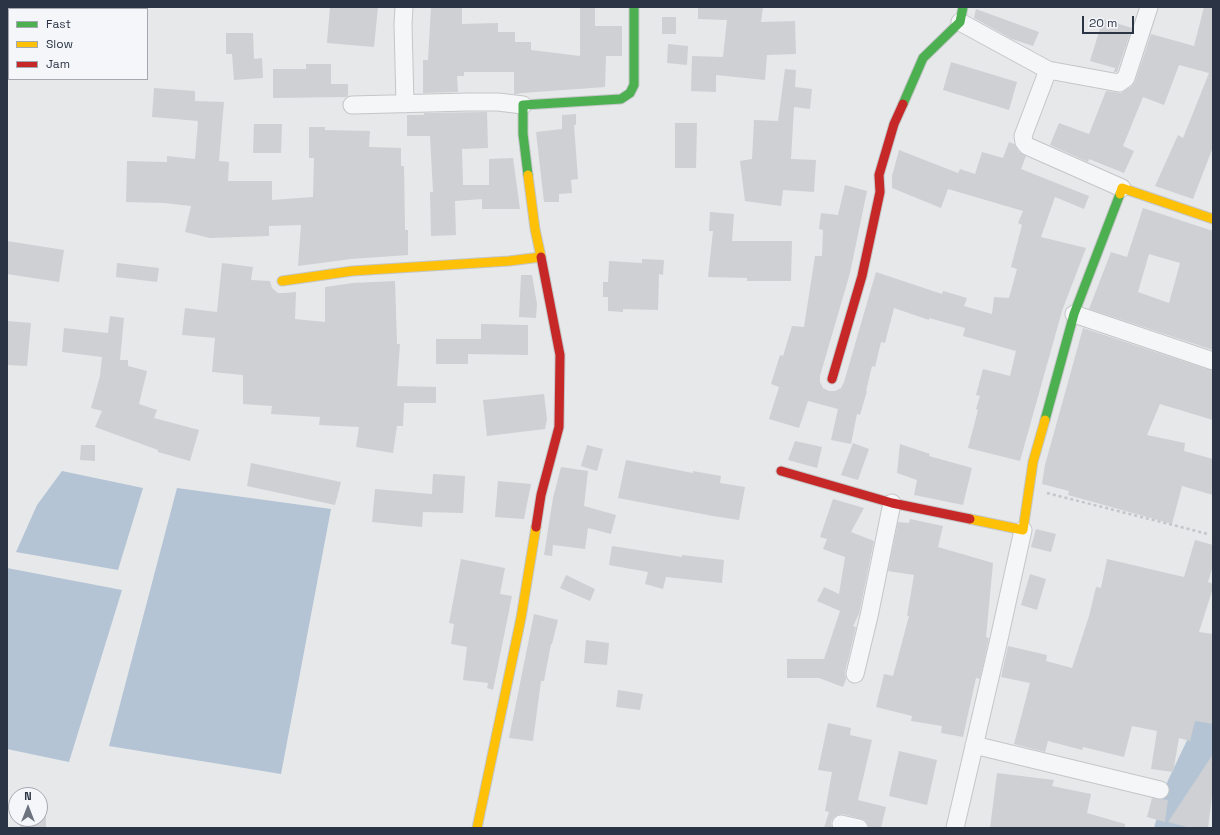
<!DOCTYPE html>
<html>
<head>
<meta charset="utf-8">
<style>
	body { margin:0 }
	#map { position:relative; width:1220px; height:835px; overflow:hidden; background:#e6e8ea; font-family:"Space Grotesk",sans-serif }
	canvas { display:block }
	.frame { position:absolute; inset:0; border:8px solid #2b3445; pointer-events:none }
	.legend { position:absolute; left:8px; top:8px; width:140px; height:72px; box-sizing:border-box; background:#f4f6f9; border:1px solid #a4a8b1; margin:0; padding:5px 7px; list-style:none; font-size:12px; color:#2b3445 }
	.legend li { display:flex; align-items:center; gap:8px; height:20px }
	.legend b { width:20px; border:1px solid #a4a8b1 }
	.north { position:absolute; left:8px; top:787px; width:40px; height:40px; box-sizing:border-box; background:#f4f6f9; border:1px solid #a4a8b1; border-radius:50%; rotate:0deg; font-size:11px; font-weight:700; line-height:16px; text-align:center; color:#2b3445 }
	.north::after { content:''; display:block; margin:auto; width:14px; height:18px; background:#6c737f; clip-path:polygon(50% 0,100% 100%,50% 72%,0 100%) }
	.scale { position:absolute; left:1082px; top:16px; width:52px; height:18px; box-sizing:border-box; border:2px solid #2b3445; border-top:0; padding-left:5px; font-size:12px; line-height:14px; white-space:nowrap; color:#2b3445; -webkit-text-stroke:3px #f4f6f9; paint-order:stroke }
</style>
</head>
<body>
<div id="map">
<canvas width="1220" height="835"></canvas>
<div class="frame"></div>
<ul class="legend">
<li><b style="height:5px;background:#4caf50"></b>Fast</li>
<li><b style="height:5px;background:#ffc107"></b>Slow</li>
<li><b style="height:5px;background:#c62828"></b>Jam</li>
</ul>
<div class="north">N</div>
<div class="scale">20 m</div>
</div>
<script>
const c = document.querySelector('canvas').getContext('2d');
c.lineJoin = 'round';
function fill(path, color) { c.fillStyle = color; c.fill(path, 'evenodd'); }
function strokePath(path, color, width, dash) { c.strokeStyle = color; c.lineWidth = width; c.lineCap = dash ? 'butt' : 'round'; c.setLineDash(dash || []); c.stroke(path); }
const water = new Path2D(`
	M 62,471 L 143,488 L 118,570 L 16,552 L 37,505 Z
	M 177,488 L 331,509 L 281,774 L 109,746 Z
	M 7,568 L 122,590 L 69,762 L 7,749 Z`);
const river = new Path2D(`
	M 1170,828 L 1182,787 L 1202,745 L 1210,667 L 1213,661`);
const building = new Path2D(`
	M 330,7 L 378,7 L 374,47 L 327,43 Z
	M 431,7 L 462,7 L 462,24 L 498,23 L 498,32 L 515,32 L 515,42 L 531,42 L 531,50 L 580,56 L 580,7 L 595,7 L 595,26 L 622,26 L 622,56 L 606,56 L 605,87 L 522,93 L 517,94 L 514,94 L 514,72 L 464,72 L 464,76 L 457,76 L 458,92 L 423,93 L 423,60 L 428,60 Z
	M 698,7 L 763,7 L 761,22 L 795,21 L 796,54 L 767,55 L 765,80 L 716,75 L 716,92 L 691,91 L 692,56 L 723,57 L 727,20 L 698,19 Z
	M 1204,7 L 1213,7 L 1213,147 L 1193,199 L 1155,186 L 1178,135 L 1183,138 L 1209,73 L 1179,65 L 1164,105 L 1143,97 L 1123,146 L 1134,151 L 1124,173 L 1089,159 L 1088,162 L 1050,145 L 1059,123 L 1089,134 L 1106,91 L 1121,93 L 1132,86 L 1135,82 L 1151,34 L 1194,46 Z
	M 976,9 L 1039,32 L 1033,46 L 1012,39 L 974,18 Z
	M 662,17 L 676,17 L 676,34 L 662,34 Z
	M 1103,19 L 1132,28 L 1117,72 L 1114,72 L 1115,68 L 1090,61 Z
	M 226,33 L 253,33 L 254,59 L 262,58 L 263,78 L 234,80 L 232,54 L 226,54 Z
	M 668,44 L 688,46 L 687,65 L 667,63 Z
	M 951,62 L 1017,82 L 1009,110 L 943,90 Z
	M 306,64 L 331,64 L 331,84 L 348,84 L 348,96 L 346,97 L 273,98 L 273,69 L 306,69 Z
	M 785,69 L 796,70 L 795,87 L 812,89 L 810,109 L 794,107 L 791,159 L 816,160 L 814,192 L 783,190 L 781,206 L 745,201 L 740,161 L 752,159 L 754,120 L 778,121 Z
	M 154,88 L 195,91 L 195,101 L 224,102 L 219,161 L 229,162 L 228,181 L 272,181 L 272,200 L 313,197 L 314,158 L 309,158 L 309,127 L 325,127 L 325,130 L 370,131 L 369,147 L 401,148 L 401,166 L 404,166 L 405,230 L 408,230 L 408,255 L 351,259 L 298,266 L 301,225 L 269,226 L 269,236 L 210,238 L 185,232 L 191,206 L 164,203 L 126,202 L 127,161 L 167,162 L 167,156 L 195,159 L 198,121 L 152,117 Z
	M 487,112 L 488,148 L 462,149 L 463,185 L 489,185 L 489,159 L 513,158 L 520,209 L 482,209 L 482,199 L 455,201 L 456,235 L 431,236 L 430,192 L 433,192 L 430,136 L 407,136 L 407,115 L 424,115 L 424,113 Z
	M 576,114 L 576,125 L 574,125 L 578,179 L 571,180 L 572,193 L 559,194 L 559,202 L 544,202 L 536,132 L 562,129 L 562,115 Z
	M 675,123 L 697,123 L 696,168 L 675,168 Z
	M 254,124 L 282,124 L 281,153 L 253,153 Z
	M 1009,142 L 1014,144 L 1019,152 L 1026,156 L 1021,169 L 1089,196 L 1084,209 L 1055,197 L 1041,237 L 1086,248 L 1062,311 L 1020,461 L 968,448 L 978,410 L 976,409 L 980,396 L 976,395 L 983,369 L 1010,376 L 1016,351 L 963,336 L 965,328 L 929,318 L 929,320 L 894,308 L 885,343 L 881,342 L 875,367 L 872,366 L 866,391 L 867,391 L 860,415 L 857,414 L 851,444 L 831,440 L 838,409 L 808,401 L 799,428 L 769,419 L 779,387 L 771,384 L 780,355 L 783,356 L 792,326 L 804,327 L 815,256 L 822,256 L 823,230 L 819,229 L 821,213 L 838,215 L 845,185 L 867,191 L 850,273 L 820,376 L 820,382 L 823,388 L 829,391 L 835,391 L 841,388 L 844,382 L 876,272 L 942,294 L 943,291 L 967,298 L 964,306 L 992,314 L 994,297 L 1009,298 L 1017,269 L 1011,267 L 1022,225 L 1018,223 L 1023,211 L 948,189 L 941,208 L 892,188 L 892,176 L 899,150 L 958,173 L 960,169 L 975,174 L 982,152 L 1003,158 Z
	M 1143,208 L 1213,231 L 1213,350 L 1089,309 L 1111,252 L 1127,257 ZM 1149,254 L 1180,263 L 1169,303 L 1138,292 Z
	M 710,212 L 734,214 L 732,241 L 792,241 L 791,281 L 747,281 L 747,278 L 708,277 L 713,231 L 709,231 Z
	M 7,241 L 64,250 L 59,282 L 7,274 Z
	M 642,259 L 664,260 L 663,275 L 659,274 L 658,310 L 623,309 L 623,312 L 608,311 L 608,297 L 603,297 L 603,282 L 608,282 L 609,261 L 642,263 Z
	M 117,263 L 159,268 L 157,282 L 116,277 Z
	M 222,263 L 253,267 L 251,280 L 270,281 L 272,288 L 278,293 L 284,293 L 296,292 L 295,319 L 325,322 L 325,287 L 353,283 L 395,281 L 397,344 L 400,344 L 397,386 L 436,387 L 436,403 L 404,403 L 403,426 L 397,426 L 393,453 L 356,447 L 359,427 L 319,425 L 320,417 L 271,414 L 272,406 L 243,404 L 243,375 L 212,372 L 215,338 L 182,335 L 185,308 L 217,312 Z
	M 521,275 L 532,275 L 537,304 L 536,318 L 519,317 Z
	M 110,316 L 124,318 L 120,360 L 128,360 L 128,366 L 147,371 L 139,404 L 157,410 L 154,418 L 199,430 L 190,461 L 158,452 L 158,450 L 95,427 L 102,411 L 91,408 L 100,376 L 102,357 L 62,352 L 64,328 L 108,333 Z
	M 7,321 L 31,323 L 27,366 L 7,365 Z
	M 481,324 L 528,325 L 528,355 L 468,354 L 468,364 L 436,364 L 436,339 L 481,339 Z
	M 1083,328 L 1213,371 L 1213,420 L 1160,404 L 1147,435 L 1185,443 L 1184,451 L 1213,459 L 1213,495 L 1182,486 L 1172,524 L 1068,495 L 1069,491 L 1042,484 L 1045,465 Z
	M 544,394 L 547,419 L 545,429 L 487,436 L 483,400 Z
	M 795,441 L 822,447 L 817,468 L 788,460 Z
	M 853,443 L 869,449 L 858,480 L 841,475 Z
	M 900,444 L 930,454 L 929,456 L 972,468 L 963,505 L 914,495 L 917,480 L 897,473 Z
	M 81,445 L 95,445 L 95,461 L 80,460 Z
	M 587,445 L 603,449 L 597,471 L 581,466 Z
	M 626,460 L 693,473 L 693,471 L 721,476 L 720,483 L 745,487 L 739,520 L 713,516 L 618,498 Z
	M 251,463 L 341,482 L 335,505 L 247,486 Z
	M 561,467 L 588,471 L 584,506 L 616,515 L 611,534 L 588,528 L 585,549 L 553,545 L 552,556 L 544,555 L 553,498 Z
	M 433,474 L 465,476 L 463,513 L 423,512 L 422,527 L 372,522 L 375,489 L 432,494 Z
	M 498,481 L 531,484 L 524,519 L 495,517 Z
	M 833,499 L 864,508 L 851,532 L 874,541 L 859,614 L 853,626 L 856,627 L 845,672 L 846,679 L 843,687 L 819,678 L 787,678 L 787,659 L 824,659 L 840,611 L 817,601 L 824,587 L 839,594 L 845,557 L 823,549 L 827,539 L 820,537 Z
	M 910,519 L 943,526 L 938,547 L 993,563 L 986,637 L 989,638 L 980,679 L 976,678 L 963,737 L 941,733 L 942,726 L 911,721 L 912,716 L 876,707 L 884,674 L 893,676 L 909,616 L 907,616 L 914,575 L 888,571 L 898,522 L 909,523 Z
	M 1036,529 L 1056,534 L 1051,552 L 1031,547 Z
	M 1195,540 L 1213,545 L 1213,566 L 1208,582 L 1213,584 L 1213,588 L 1199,632 L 1213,634 L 1213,724 L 1195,721 L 1190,741 L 1179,738 L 1173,772 L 1151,769 L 1157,731 L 1132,726 L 1124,757 L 1083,747 L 1082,750 L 1048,741 L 1045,752 L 1014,744 L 1030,683 L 1001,677 L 1008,646 L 1047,655 L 1046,661 L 1072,668 L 1089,616 L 1096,587 L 1101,588 L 1107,559 L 1184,577 Z
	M 612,546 L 682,557 L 682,555 L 724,560 L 722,583 L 666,577 L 663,589 L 645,584 L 648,572 L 609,565 Z
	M 461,559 L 505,568 L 500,594 L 512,596 L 493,690 L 487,688 L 488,683 L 463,680 L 467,647 L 451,644 L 454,624 L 449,623 Z
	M 1030,574 L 1046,579 L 1037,610 L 1021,605 Z
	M 566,575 L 595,589 L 590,601 L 560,588 Z
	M 534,614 L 558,620 L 552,644 L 551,644 L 544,681 L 541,681 L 533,741 L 509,738 Z
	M 586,640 L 609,643 L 607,665 L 584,663 Z
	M 618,690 L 643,694 L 640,710 L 616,707 Z
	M 828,723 L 851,728 L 850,735 L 872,740 L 858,800 L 886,807 L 881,828 L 869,828 L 868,825 L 865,820 L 843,814 L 838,815 L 833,818 L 831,822 L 832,828 L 824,828 L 829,812 L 825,811 L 832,772 L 818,770 Z
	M 899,751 L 937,760 L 927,805 L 889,796 Z
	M 1213,754 L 1213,789 L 1208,828 L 1191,828 L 1168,822 Z
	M 997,773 L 1054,780 L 1052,786 L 1091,794 L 1087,813 L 1125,824 L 1125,828 L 990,828 Z
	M 1152,798 L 1168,800 L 1165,822 L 1147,817 Z
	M 40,812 L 46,813 L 46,828 L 20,828 L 21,819 L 40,819 Z`);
const path = new Path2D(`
	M 1047,493 L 1208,534`);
const street = new Path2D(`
	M 404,7 L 403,24 L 405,104
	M 960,22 L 1048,70
	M 352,105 L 468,102 L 498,102 L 523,105
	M 1122,188 L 1027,146 L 1024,142 L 1023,136 L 1048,70 L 1119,83 L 1126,78 L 1149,7
	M 1074,314 L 1213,361
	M 855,674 L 869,616 L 892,503
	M 974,745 L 1160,790
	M 841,824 L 859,828
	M 955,828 L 999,639 L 1023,530`);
const fast = new Path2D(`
	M 903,104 L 923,58 L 960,22 L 963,7
	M 528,175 L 523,134 L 523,105 L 621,99 L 630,93 L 634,85 L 634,7
	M 1045,420 L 1074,314 L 1120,194`);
const slow = new Path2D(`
	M 1120,194 L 1122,188 L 1213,219
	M 282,281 L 352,271 L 509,261 L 541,257 L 535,229 L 528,175
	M 970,519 L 1023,530 L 1033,462 L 1045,420
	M 477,828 L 521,618 L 536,527`);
const jam = new Path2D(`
	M 832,379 L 862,276 L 880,192 L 879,175 L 894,124 L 903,104
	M 781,471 L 892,503 L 970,519
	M 536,527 L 541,495 L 559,427 L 560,355 L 541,257`);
fill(water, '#b4c4d5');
strokePath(river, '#b4c4d5', 31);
fill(building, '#ced0d3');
strokePath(street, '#c4c6c8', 19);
strokePath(fast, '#c4c6c8', 11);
strokePath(slow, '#c4c6c8', 11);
strokePath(jam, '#c4c6c8', 11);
strokePath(path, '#c5c6ca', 2.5, [3, 3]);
strokePath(street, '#f5f6f7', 17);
strokePath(fast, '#4caf50', 9);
strokePath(slow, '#ffc107', 9);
strokePath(jam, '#c62828', 9);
</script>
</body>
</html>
